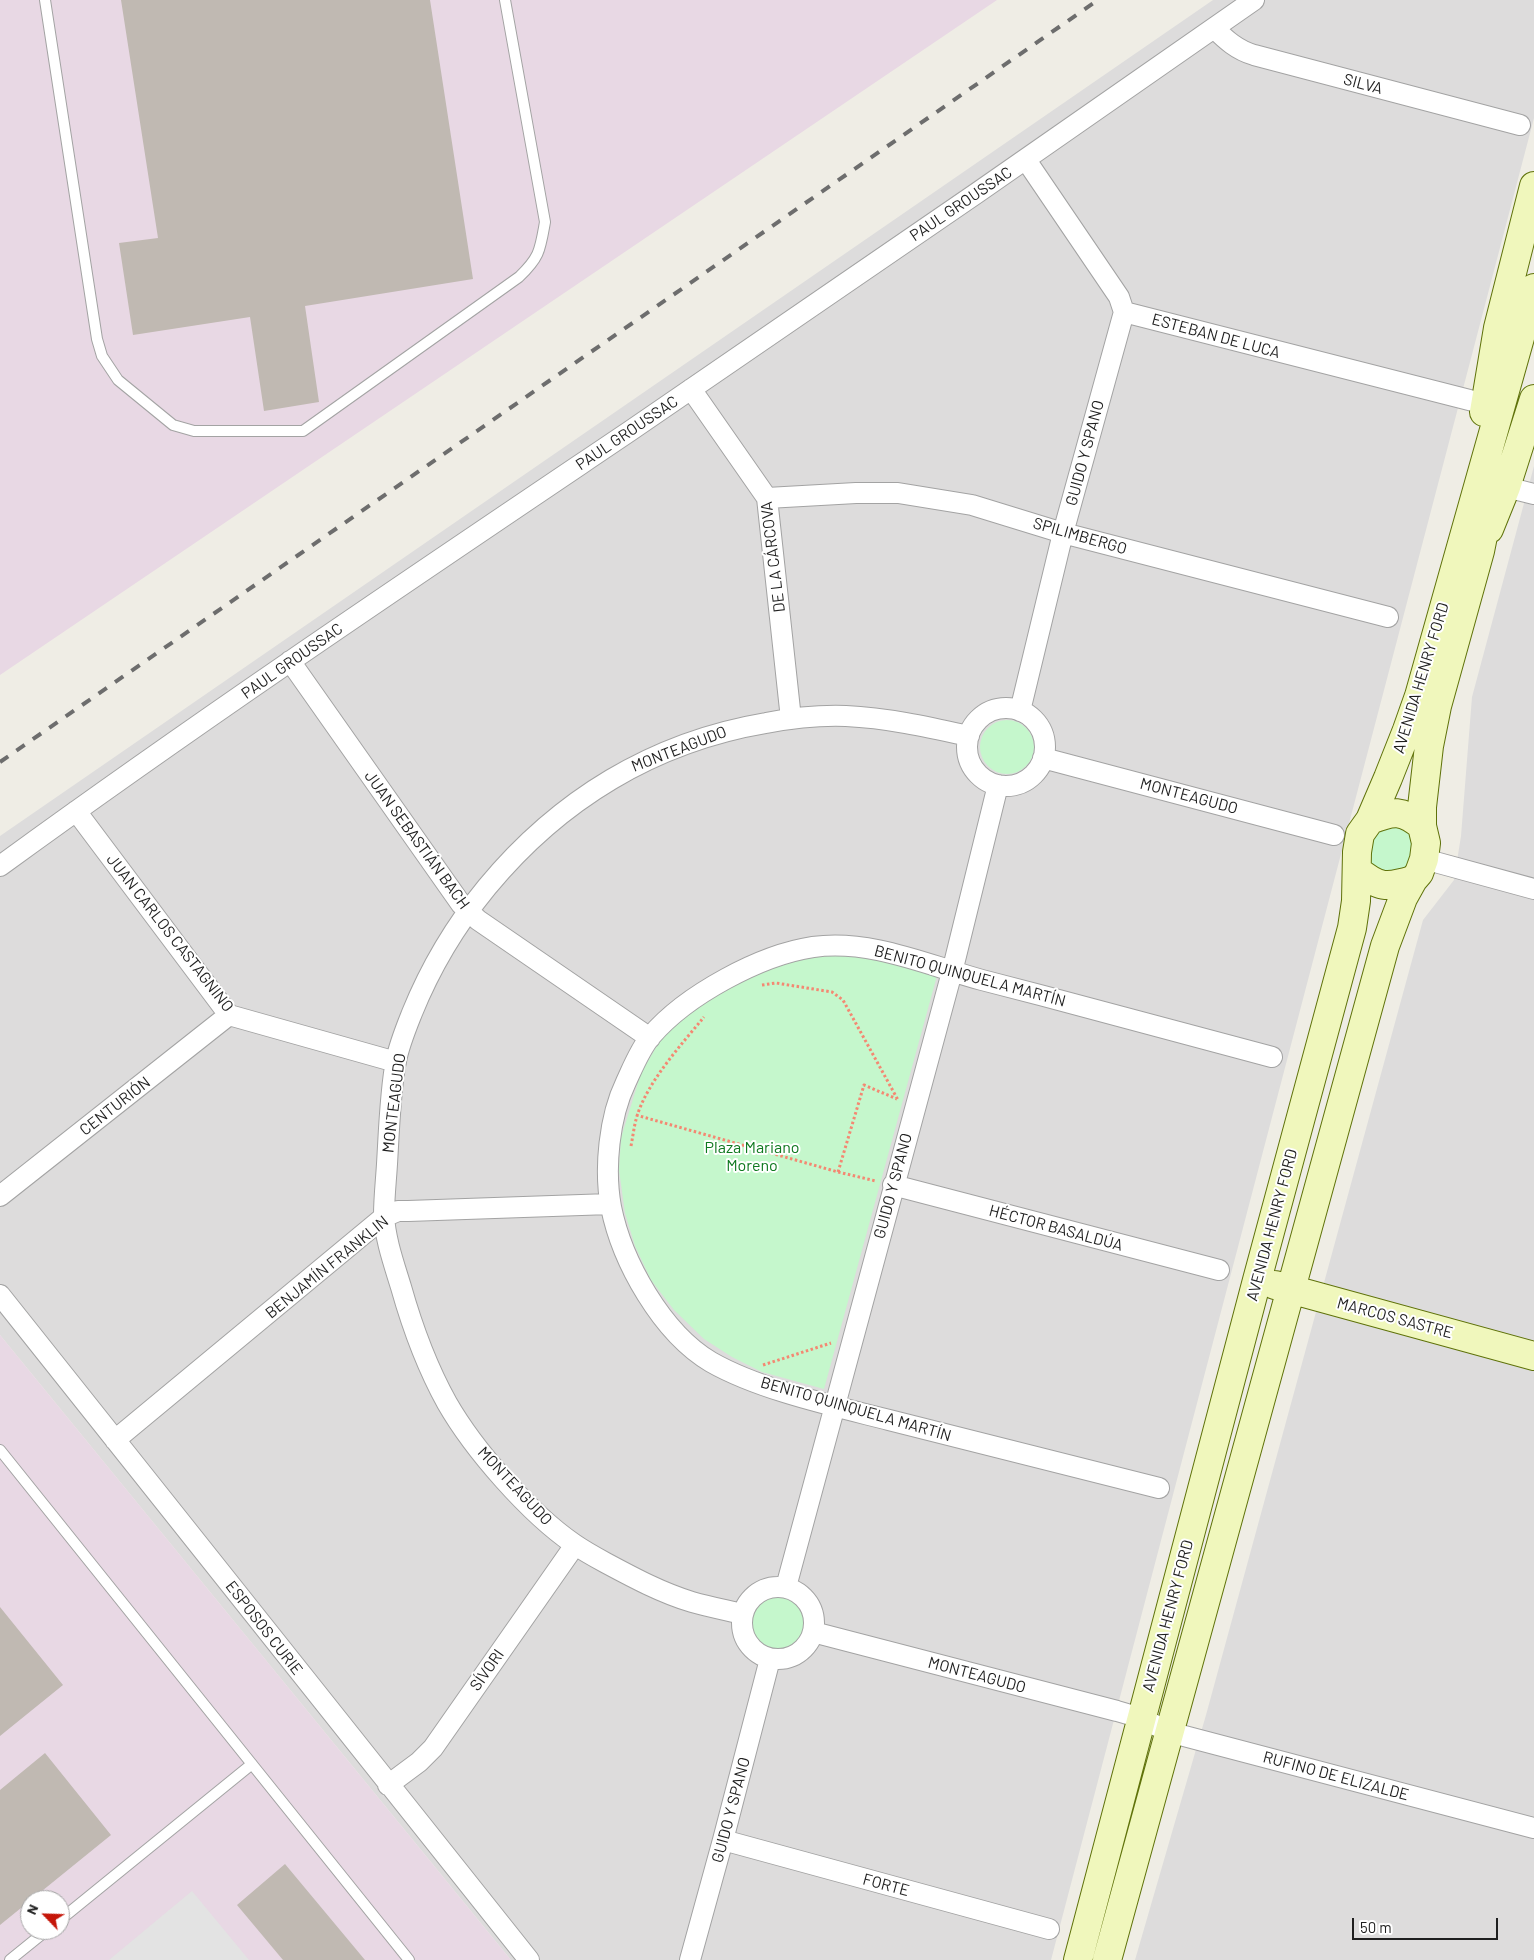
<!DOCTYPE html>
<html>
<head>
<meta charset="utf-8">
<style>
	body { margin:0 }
	#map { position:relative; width:1534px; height:1960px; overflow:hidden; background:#efede5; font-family:Barlow,sans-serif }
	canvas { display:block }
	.north { position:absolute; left:20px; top:1890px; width:50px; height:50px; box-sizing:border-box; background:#fff; border:1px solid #a5a5a5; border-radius:50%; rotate:294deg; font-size:14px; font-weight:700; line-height:20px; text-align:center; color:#1f1f1f }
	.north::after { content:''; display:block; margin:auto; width:18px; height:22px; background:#c51609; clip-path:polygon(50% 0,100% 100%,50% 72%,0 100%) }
	.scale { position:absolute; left:1352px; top:1918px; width:146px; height:22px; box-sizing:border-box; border:2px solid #1f1f1f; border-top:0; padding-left:6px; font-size:15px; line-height:18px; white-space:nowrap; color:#1f1f1f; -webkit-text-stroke:4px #fff; paint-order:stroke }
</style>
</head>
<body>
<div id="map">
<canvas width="1534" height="1960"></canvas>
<div class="north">N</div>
<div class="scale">50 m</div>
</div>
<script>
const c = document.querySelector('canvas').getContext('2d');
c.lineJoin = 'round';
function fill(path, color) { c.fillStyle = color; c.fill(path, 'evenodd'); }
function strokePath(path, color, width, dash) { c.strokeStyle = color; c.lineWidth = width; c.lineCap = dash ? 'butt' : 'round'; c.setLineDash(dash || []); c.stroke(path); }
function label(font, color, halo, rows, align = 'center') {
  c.font = font + ' Barlow,sans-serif'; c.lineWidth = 4; c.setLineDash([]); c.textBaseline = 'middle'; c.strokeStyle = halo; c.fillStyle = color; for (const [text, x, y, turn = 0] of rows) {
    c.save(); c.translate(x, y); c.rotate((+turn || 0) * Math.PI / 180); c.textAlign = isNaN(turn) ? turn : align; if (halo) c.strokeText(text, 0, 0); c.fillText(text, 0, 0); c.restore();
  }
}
const residential = new Path2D(`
	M 1213,0 L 1534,0 L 1534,118 L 1051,1960 L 511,1960 L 0,1335 L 0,836 Z
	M 1534,466 L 1534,1960 L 1135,1960 L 1206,1715 L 1423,920 L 1454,880 L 1461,836 L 1472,697 Z`);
const industrial = new Path2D(`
	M 0,0 L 997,0 L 0,675 Z
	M 0,1335 L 511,1960 L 0,1960 ZM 30,1900 L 60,1900 L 60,1930 L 30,1930 Z`);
const park = new Path2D(`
	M980 747a27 27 0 1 1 54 0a27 27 0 1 1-54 0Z
	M 1391,823 L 1413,834 L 1416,859 L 1397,875 C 1366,866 1368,868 1370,836 Z
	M 841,951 L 938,972 L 824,1389 L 762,1372 L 732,1357 L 704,1339 L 674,1310 L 651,1280 L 635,1246 L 625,1213 L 619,1170 L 621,1138 L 641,1073 L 661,1039 L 688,1010 L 754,970 Z
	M752 1623a27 27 0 1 1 54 0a27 27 0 1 1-54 0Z`);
const parking = new Path2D(`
	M 192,1891 L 249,1960 L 109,1960 Z`);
const building = new Path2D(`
	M 121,0 L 430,0 L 473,279 L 305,306 L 319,402 L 264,411 L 250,317 L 133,335 L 119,243 L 158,238 Z
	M 0,1607 L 63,1685 L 0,1736 Z
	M 45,1753 L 111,1835 L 0,1925 L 0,1790 Z
	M 285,1864 L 365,1960 L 283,1960 L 237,1905 Z`);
const path = new Path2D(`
	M 762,985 L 776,983 L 832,992 L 843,1000 L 898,1100
	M 636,1115 L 838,1172 L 876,1181
	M 631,1146 C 633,1136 634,1126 637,1116 C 648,1081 681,1045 704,1017
	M 838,1172 L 864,1085 L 897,1099
	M 763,1365 L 831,1343`);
const lane = new Path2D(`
	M 45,0 L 97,339 L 102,356 L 118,380 L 173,425 L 194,431 L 303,431 L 519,277 C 540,257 540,250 545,222 L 505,0
	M 0,1450 L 409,1960
	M 60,1920 L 252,1764
	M 10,1960 L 47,1930`);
const street = new Path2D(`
	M 1214,28 C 1226,40 1237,50 1254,55 L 1520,125
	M 1026,160 L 1119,297 L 1124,312 L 1485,404
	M 691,389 L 767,498 L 791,719
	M 1506,487 L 1534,494
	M 767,498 L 856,493 L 898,493 L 972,505 L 1063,533 L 1388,617
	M 290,661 L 461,904 L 478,920 L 650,1038
	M967 747a39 39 0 1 1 78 0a39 39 0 1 1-78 0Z
	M 1020,711 L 1063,533 L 1124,312
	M 1043,758 L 1334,835
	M 76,811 L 229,1015 L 396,1062
	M 1424,859 L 1534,889
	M 0,866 C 206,716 418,574 630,431 C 839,289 1047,145 1254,0
	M 893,1185 L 1219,1270
	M 0,1196 L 229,1015
	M 0,1295 L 529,1960
	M 115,1440 L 384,1217 L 398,1211 L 408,1211 L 610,1204
	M 1159,1488 C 1069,1465 979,1443 889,1420 C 834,1406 760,1390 711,1362 C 662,1333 622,1262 611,1207 C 604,1169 609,1117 626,1082 C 633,1067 640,1049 651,1036 C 686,995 760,955 813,947 C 871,939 927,965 982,980 C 1079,1005 1176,1031 1272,1057
	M742 1623a36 36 0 1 1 72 0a36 36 0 1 1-72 0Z
	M 786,1587 L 952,972 L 998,785
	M 743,1614 C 726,1610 709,1607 692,1602 C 662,1593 634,1578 606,1563 C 595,1557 584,1551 574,1544 C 529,1513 474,1450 447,1403 C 427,1367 412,1326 401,1287 C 394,1264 385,1239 384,1215 C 384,1198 386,1181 387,1164 C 389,1132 390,1092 396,1061 C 399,1045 406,1028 412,1013 C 431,966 455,926 487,887 C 559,800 653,742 766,723 C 792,718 819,715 846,716 C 888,718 928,727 969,736
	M 813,1632 L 1117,1711 L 1141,1718 L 1169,1732 L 1534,1828
	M 388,1785 L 419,1762 L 433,1748 L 575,1545
	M 723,1840 L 1049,1929
	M 690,1960 L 723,1840 L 770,1659`);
const secondary = new Path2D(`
	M 1484,412 L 1498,328 L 1534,186
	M 1489,529 L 1506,487 L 1534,399
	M 1370,820 C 1393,811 1402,809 1422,826
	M 1357,870 C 1379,888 1386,888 1413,880
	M 1275,1285 L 1534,1356
	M 1078,1960 L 1257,1280 L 1352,928 L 1356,901 L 1357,852 L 1360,834 L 1370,820 L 1388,778 L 1407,730 L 1419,696 L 1534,288
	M 1107,1960 L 1385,946 L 1403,898 L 1413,880 L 1419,873 L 1424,859 L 1426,843 L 1422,826 L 1422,807 L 1429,746 L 1437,706 L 1480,551 L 1489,506`);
const rail = new Path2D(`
	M 0,762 L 1098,0`);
const streetNames = [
	["SILVA",1363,84,15],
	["PAUL GROUSSAC",961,204,-34],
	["ESTEBAN DE LUCA",1216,336,15],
	["PAUL GROUSSAC",627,433,-34],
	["GUIDO Y SPANO",1085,453,-75],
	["SPILIMBERGO",1080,536,16],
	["DE LA CÁRCOVA",773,557,-97],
	["PAUL GROUSSAC",292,661,-35],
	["AVENIDA HENRY FORD",1421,678,-73],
	["MONTEAGUDO",679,749,-21],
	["MONTEAGUDO",1189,796,15],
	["JUAN SEBASTIÁN BACH",417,840,54],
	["JUAN CARLOS CASTAGNINO",170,933,52],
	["BENITO QUINQUELA MARTÍN",970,976,15],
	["MONTEAGUDO",394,1103,-83],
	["CENTURIÓN",115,1106,-38],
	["GUIDO Y SPANO",893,1186,-75],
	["AVENIDA HENRY FORD",1272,1225,-75],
	["HÉCTOR BASALDÚA",1056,1228,15],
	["BENJAMÍN FRANKLIN",327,1267,-39],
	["MARCOS SASTRE",1395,1318,15],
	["BENITO QUINQUELA MARTÍN",856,1409,16],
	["MONTEAGUDO",515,1486,47],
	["AVENIDA HENRY FORD",1168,1616,-75],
	["ESPOSOS CURIE",264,1628,52],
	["SÍVORI",487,1670,-55],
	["MONTEAGUDO",977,1675,15],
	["RUFINO DE ELIZALDE",1336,1776,15],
	["GUIDO Y SPANO",731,1810,-75],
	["FORTE",886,1885,15]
];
const parkNames = [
	["Plaza Mariano",752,1148],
	["Moreno",752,1166]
];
fill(residential, '#dddcdc');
fill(industrial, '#e8d8e4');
fill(park, '#c5f7cc');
fill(parking, '#e3e3e3');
fill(building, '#c0b9b2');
strokePath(lane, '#a3a3a3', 12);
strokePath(street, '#a3a3a3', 22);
strokePath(secondary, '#5f720a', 30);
strokePath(path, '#f48872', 3, [2.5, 2.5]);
strokePath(lane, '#fff', 10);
strokePath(street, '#fff', 20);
strokePath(secondary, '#f0f7bc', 28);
strokePath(rail, '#6d6d6d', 4, [10, 10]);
label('16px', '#1f1f1f', '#fff', streetNames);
label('16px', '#107920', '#fff', parkNames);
</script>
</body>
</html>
